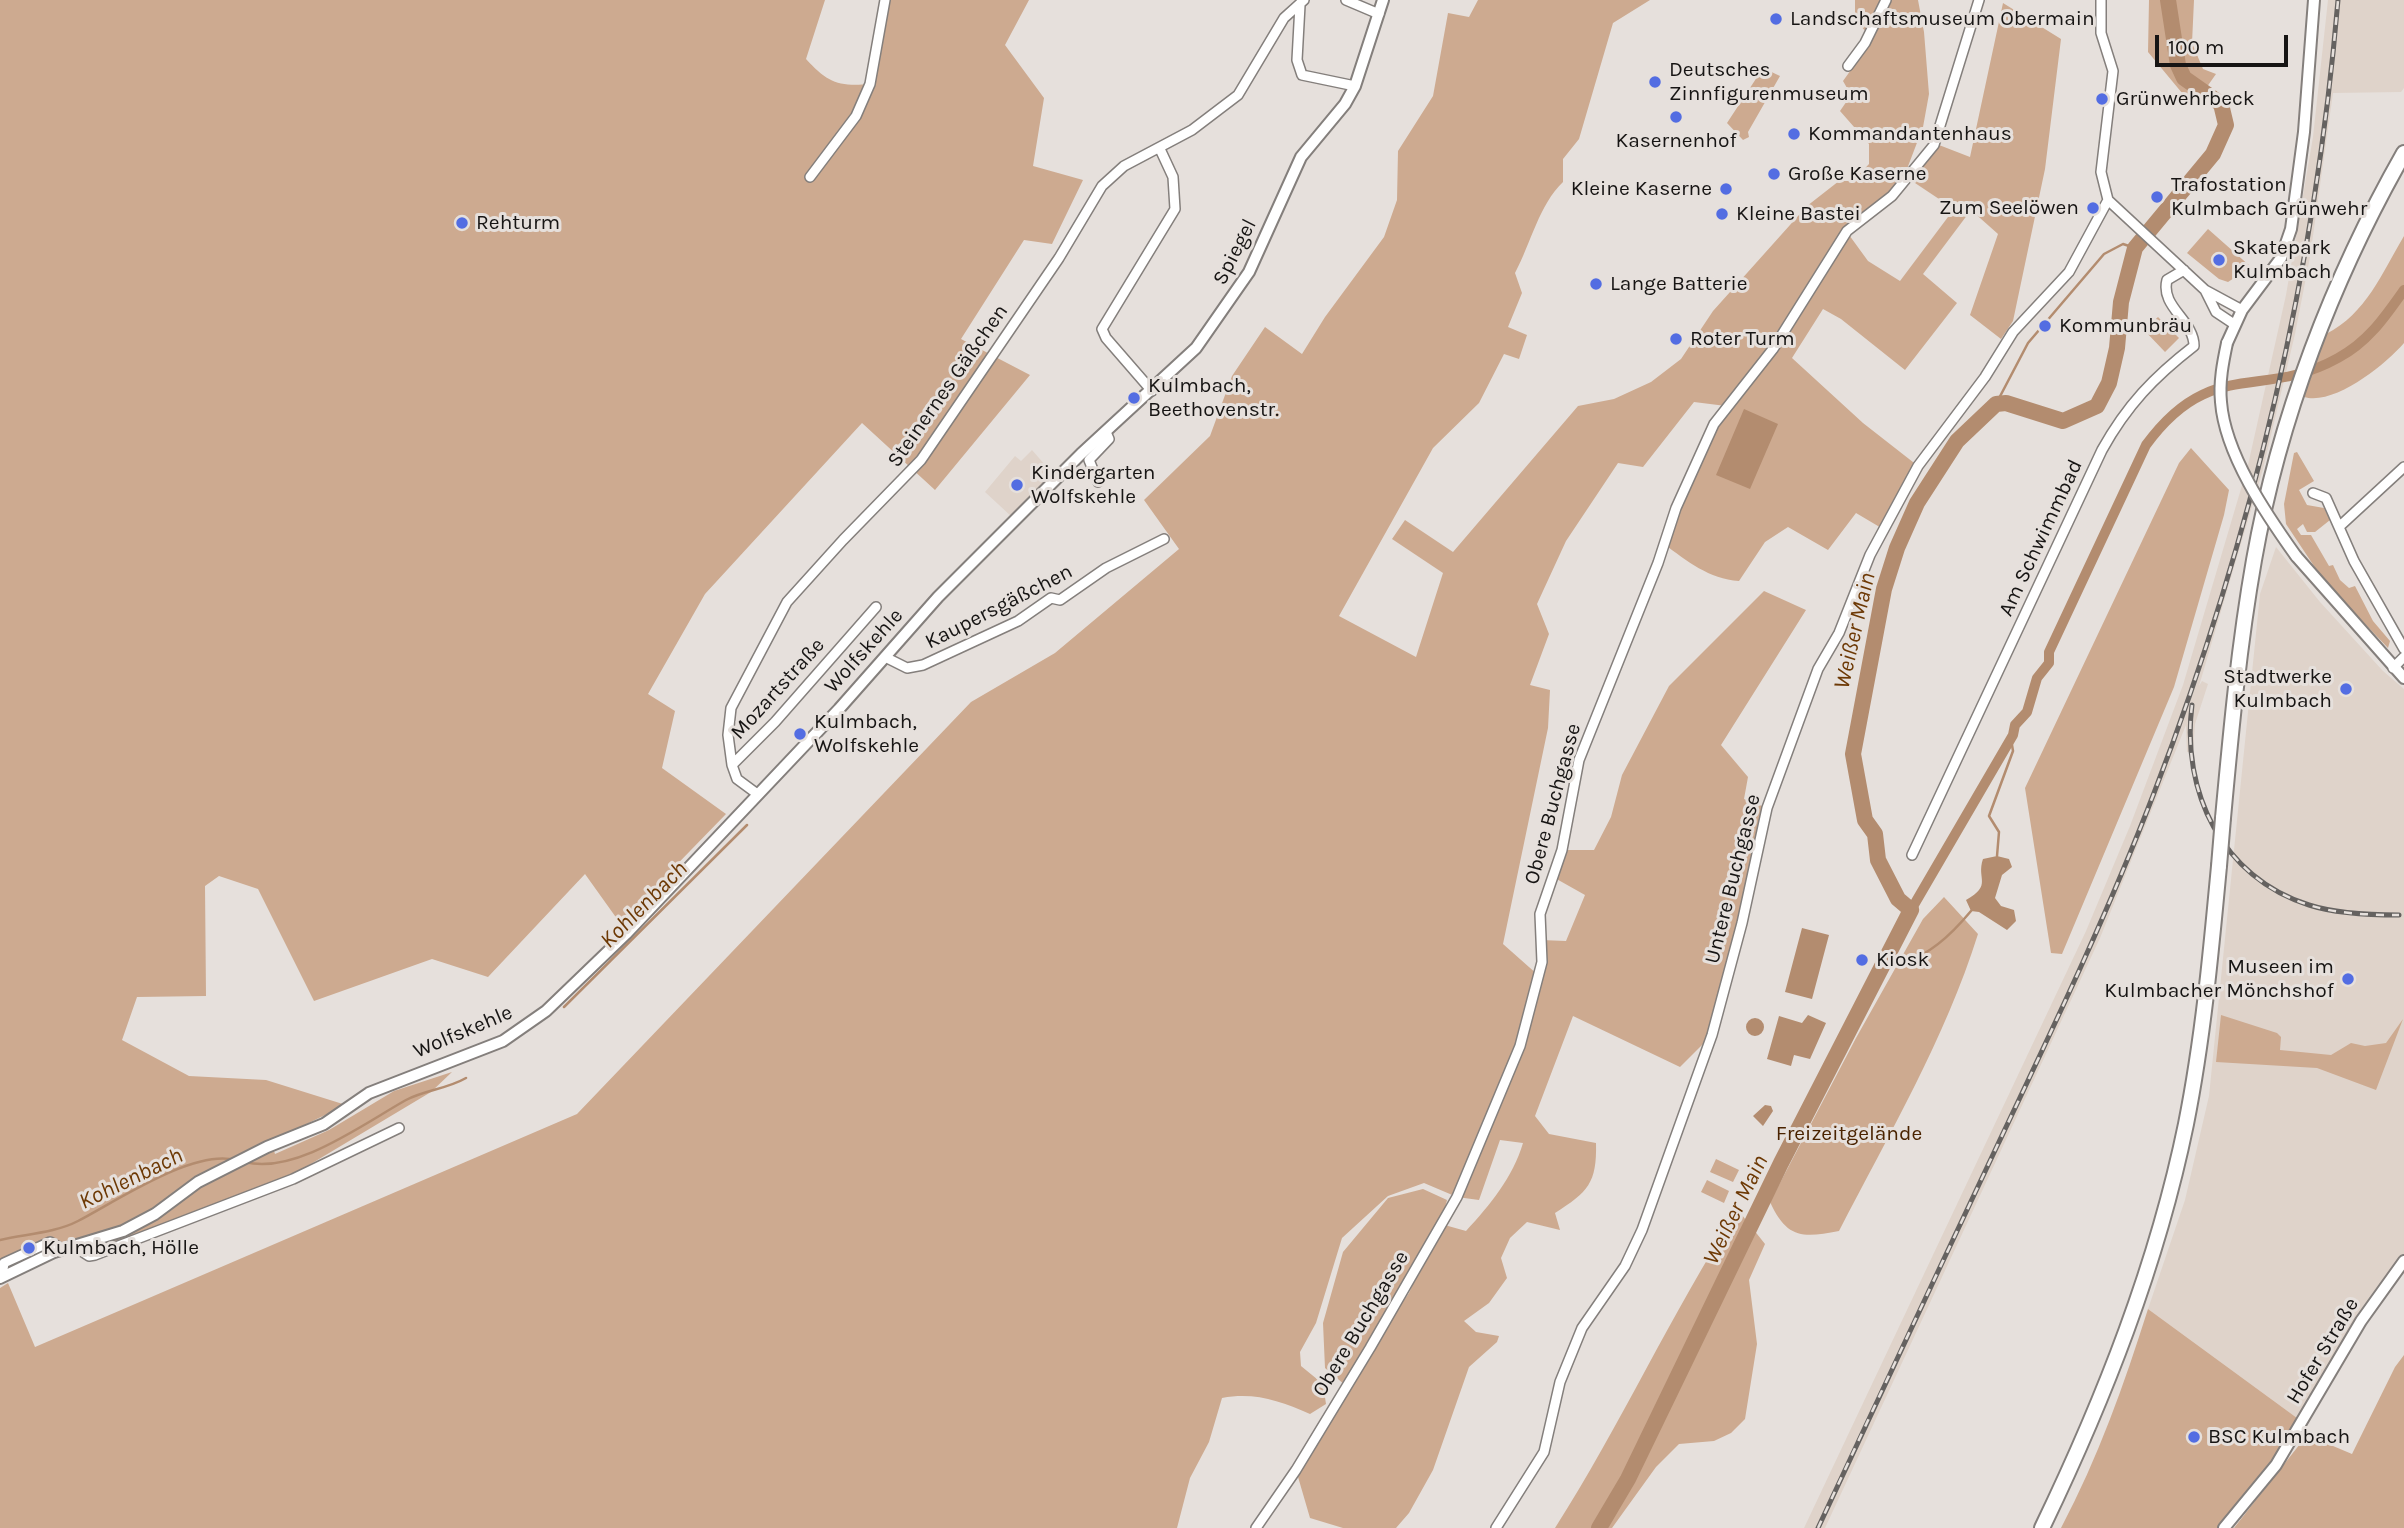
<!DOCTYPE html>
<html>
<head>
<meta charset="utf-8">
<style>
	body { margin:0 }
	#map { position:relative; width:2404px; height:1528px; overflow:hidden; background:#e6e0dc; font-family:Karla,sans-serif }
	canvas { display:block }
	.scale { position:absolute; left:2155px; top:35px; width:133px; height:32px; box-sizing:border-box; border:4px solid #171514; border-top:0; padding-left:9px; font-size:21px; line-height:24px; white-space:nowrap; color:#171514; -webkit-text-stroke:5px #e6e0dc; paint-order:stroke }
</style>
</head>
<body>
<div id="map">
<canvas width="2404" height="1528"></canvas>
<div class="scale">100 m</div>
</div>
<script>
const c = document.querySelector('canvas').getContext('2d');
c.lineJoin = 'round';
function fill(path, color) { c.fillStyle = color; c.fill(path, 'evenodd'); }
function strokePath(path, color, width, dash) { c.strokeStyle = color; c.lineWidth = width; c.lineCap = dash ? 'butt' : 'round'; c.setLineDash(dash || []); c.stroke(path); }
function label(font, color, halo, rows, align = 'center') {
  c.font = font + ' Karla,sans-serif'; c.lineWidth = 6; c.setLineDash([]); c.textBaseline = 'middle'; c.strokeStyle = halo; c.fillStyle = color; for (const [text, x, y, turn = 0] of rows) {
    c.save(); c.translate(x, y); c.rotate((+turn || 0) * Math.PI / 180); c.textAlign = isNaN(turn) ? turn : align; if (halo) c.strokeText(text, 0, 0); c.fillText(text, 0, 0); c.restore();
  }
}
const built = new Path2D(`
	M 2328,0 L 2404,0 L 2404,88 L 2401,92 L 2333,93 L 2310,257 L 2295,334 L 2263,469 L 2199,686 L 2202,681 L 2208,684 L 2195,724 L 2193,752 L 2187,752 L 2186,725 L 2100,938 L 1825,1528 L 1804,1528 L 2086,931 L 2130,826 L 2183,685 L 2248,465 L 2286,295 L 2313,137 Z
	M 1032,450 L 1046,466 L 1049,479 L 1012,517 L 985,492 L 1015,456 L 1021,461 Z
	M 2276,547 L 2320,602 L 2383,671 L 2404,689 L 2404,1254 L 2359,1312 L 2297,1418 L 2148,1309 L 2185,1200 L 2209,1096 L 2260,594 Z`);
const green = new Path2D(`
	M 0,0 L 825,0 L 806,59 C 827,82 838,87 870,84 L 885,0 L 1029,0 L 1005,45 L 1044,98 L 1033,166 L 1083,180 L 1052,244 L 1024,240 L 961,339 L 1030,375 L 935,490 L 862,423 L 705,594 L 648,694 L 675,711 L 662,768 L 726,814 L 620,923 L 585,874 L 488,977 L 432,959 L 314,1001 L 258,889 L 219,876 L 205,886 L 206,996 L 137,997 L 122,1040 L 189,1076 L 266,1080 L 346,1105 L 271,1141 L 275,1154 L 329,1130 L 394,1091 L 452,1072 L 431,1092 L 289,1177 L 115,1244 L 70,1239 L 9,1267 L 0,1267 Z
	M 1478,0 L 1650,0 L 1613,23 L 1579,139 L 1563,159 L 1563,182 C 1539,205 1531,243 1515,273 L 1522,293 L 1508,327 L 1527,335 L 1519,359 L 1504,354 L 1479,403 L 1433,448 L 1339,616 L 1416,657 L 1443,573 L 1392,539 L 1405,520 L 1453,552 L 1578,406 L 1614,399 L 1651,382 L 1681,359 L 1713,311 L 1807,206 L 1839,181 L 1853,181 L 1869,164 L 1869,144 L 1840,111 L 1851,95 L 1843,81 L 1873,39 L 1855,20 L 1855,0 L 1918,0 L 1924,32 L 1929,94 L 1923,127 L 1902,182 L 1844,228 L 1868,261 L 1900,281 L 1954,209 L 1912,181 L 1939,145 L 1970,157 L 2003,3 L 2061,39 L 2045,169 L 2013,321 L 2001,339 L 1970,315 L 1998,234 L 1971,210 L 1923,274 L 1957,303 L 1905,370 L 1841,319 L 1823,309 L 1792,358 L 1863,423 L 1918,466 L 1883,529 L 1856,513 L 1828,550 L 1788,527 L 1765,542 L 1739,581 C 1709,579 1687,561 1664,544 L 1726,406 L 1694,402 L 1643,467 L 1618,463 L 1566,541 L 1537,604 L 1549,634 L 1530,685 L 1550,690 L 1548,728 L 1503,944 L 1538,975 L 1541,940 L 1566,941 L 1585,895 L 1553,877 L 1562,850 L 1594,850 L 1611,817 L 1622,775 L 1669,686 L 1764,591 L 1806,610 L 1721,745 L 1748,777 L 1744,799 L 1767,808 L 1712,1035 L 1680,1067 L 1573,1016 L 1535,1116 L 1549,1134 L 1596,1143 C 1597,1183 1588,1192 1555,1213 L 1560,1230 L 1527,1222 L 1510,1238 L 1501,1258 L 1507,1278 L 1489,1303 L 1464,1321 L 1476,1332 L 1499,1336 L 1497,1342 L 1469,1367 L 1433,1470 L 1409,1513 L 1396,1528 L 1343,1528 L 1310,1518 L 1296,1470 L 1345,1385 L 1325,1368 L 1323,1323 L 1343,1252 L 1388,1198 L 1423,1189 L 1447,1200 L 1441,1224 L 1466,1231 C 1490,1205 1513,1177 1523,1143 L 1500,1140 L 1479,1200 L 1457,1197 L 1424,1183 L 1388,1196 L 1342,1238 L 1316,1323 L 1300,1352 L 1301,1366 L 1323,1384 L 1326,1404 L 1310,1414 C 1280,1401 1255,1392 1222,1398 L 1209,1442 L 1190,1478 L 1177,1528 L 0,1528 L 0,1288 L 8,1283 L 35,1347 L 577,1114 L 971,702 L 1055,653 L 1179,549 L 1144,500 L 1210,436 L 1232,376 L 1265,327 L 1302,354 L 1325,317 L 1384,237 L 1397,200 L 1398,151 L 1433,96 L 1448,13 L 1469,17 ZM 1437,1231 L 1409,1293 L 1352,1375 Z
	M 2149,0 L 2194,0 L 2192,43 L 2203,69 L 2216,74 L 2197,101 L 2187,99 L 2148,52 Z
	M 1763,68 L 1780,76 L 1748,132 L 1749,137 L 1743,140 L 1727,123 Z
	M 2208,229 L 2251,267 L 2228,282 L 2219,279 L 2187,253 Z
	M 2404,236 L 2404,343 C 2385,365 2334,406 2304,397 L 2326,334 C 2366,314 2382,273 2404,236 Z
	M 2158,317 L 2179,338 L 2165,352 L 2144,330 Z
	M 2191,448 L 2229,490 L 2224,515 L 2174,687 L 2062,954 L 2051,953 L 2025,788 L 2179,463 Z
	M 2297,452 L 2314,481 L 2299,490 L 2307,505 L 2324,508 L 2330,520 L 2315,532 L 2307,532 L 2303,524 L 2297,529 L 2301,535 L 2311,535 L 2329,566 L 2333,565 L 2340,580 L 2349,588 L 2355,586 L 2373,621 L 2390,641 L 2388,648 L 2324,581 L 2286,524 L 2284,504 L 2294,453 Z
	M 1944,897 L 1978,934 C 1945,1039 1889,1134 1839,1231 C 1803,1238 1787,1239 1770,1202 L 1856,1038 L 1923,919 Z
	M 2221,1015 L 2277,1033 L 2281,1037 L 2280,1050 L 2331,1055 L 2351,1043 L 2365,1046 L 2386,1043 L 2403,1019 L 2376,1090 L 2317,1068 L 2216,1062 Z
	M 1716,1159 L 1739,1170 L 1733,1182 L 1710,1172 Z
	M 1707,1180 L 1729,1191 L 1724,1203 L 1701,1192 Z
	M 1738,1210 L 1765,1244 L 1749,1280 L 1757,1344 L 1745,1419 L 1731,1433 L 1714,1441 L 1679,1444 L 1656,1467 L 1612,1528 L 1555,1528 C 1621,1425 1671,1313 1738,1210 Z
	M 2148,1309 L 2297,1418 L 2274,1457 L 2217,1528 L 2061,1528 C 2098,1458 2124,1385 2148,1309 Z
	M 2404,1355 L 2404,1528 L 2234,1528 L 2307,1435 L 2352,1454 L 2395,1367 Z`);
const water = new Path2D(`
	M 1744,409 L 1778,424 L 1750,489 L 1716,475 Z
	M 1997,856 L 2009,859 L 2012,867 L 2002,875 L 1995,898 L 2001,906 L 2014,910 L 2016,921 L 2007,930 L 1979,912 L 1971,911 L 1966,900 C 1993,885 1976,879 1983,859 Z
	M 1802,928 L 1829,935 L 1812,999 L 1785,992 Z
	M 1808,1015 L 1826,1023 L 1810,1059 L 1794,1055 L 1791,1066 L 1767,1059 L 1779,1016 L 1802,1023 Z
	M1746 1027a9 9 0 1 1 18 0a9 9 0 1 1-18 0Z
	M 1765,1105 L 1771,1106 L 1773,1111 L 1763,1126 L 1753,1116 Z`);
const stream = new Path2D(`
	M 1996,404 L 2028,343 L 2104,254 L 2123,244 L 2135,248
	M 1997,856 L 1999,832 L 1989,816 L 2013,751 L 2011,739
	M 1886,959 C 1892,959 1902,962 1908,960 C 1932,954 1956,929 1971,911
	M 564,1007 L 747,825
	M 245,1162 C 295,1175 363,1124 406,1100 C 425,1090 447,1089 466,1078
	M 0,1240 C 25,1234 55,1233 78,1221 C 115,1202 193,1149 235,1160`);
const canal = new Path2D(`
	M 1911,910 L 2013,735 L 2015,725 L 2027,712 L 2037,678 L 2049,663 L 2049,652 L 2146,445 C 2211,356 2261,401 2338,358 C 2368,342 2385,317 2404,290`);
const river = new Path2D(`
	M 1599,1528 L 1628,1479 L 1781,1163 L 1911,910 L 1898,899 L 1878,860 L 1875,834 L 1865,820 L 1853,754 L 1884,589 L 1897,548 L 1917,503 L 1957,441 L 1996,404 L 2006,403 L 2063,421 L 2097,406 L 2109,383 L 2117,348 L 2121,302 L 2135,248 L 2213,154 L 2226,125 L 2221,104 L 2184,78 L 2178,65 L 2168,0`);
const minor = new Path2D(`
	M 1346,0 L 1379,14
	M 2101,0 L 2101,33 L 2113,71 L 2101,172 L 2108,200 L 2205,290 L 2242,310
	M 1300,5 L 1297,60 L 1302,75 L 1355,86
	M 1848,66 L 1865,43 L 1886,0
	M 810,177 L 856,116 L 870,84 L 885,0
	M 2205,290 L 2216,312 L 2234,324
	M 1152,391 L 1106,338 L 1102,329 L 1175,209 L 1173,177 L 1160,149
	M 1098,482 L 1089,460 L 1109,439 L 1106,432
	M 2313,493 L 2326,498 L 2354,561 L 2404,649
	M 2340,526 L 2404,467
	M 885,657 L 907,668 L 923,665 L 1018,621 L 1051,598 L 1060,600 L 1106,568 L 1164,539
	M 2393,668 L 2404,657
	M 732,765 L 728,735 L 731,708 L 787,602 L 843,540 L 921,460 L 1059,258 L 1102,186 L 1124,166 L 1192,130 L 1238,95 L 1284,18 L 1304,0
	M 756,793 L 737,779 L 732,765 L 775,722 L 876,607
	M 1912,855 L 2102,450 C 2127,405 2154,377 2194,346 C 2194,320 2160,307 2167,280 L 2184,270
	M 72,1245 L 89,1256 L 95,1255 L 293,1179 L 399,1128
	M 2,1276 L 4,1263 L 50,1242 L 62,1249
	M 1256,1528 L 1296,1470 L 1370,1348 L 1457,1197 L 1520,1046 L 1542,962 L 1540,914 L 1562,850 L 1579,760 L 1658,563 L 1676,508 L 1714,424 L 1773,349 L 1847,231 L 1892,196 L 1934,145 L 1979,0
	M 1496,1528 L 1544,1452 L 1560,1382 L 1582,1328 L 1625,1266 L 1642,1230 L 1712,1035 L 1742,923 L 1767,808 L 1818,669 L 1839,633 L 1870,555 L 1918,466 L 1985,377 L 2013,332 L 2069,272 L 2108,200`);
const tertiary = new Path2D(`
	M 2227,343 L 2242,310 L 2281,258 L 2291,229 L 2304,132 L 2314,0
	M 2296,556 L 2404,678
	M 0,1278 L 54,1252 L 123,1231 L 155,1214 L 198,1182 L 267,1147 L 324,1124 L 369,1093 L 503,1041 L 546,1011 L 626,934 L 839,709 L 938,597 L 1081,454 L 1196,348 L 1249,272 L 1301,157 L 1345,104 L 1355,86 L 1383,0
	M 2224,1528 L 2276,1465 L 2361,1321 L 2404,1261`);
const trunk = new Path2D(`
	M 2223,818 C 2231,731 2239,645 2254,560 C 2279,418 2333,278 2404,153
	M 2042,1528 C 2104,1399 2157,1265 2186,1124 C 2203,1039 2211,952 2219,866`);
const rail = new Path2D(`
	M 2192,705 C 2181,791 2222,878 2309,905 C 2337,914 2370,915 2399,915
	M 1818,1528 C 1877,1400 1938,1272 1998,1144 C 2053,1028 2108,913 2154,793 C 2252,538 2315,272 2338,0`);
const tertiaryBridge = new Path2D(`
	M 2227,343 C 2223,362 2219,382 2221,402 C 2225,454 2266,514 2296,556`);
const trunkBridge = new Path2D(`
	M 2219,866 L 2223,818`);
const markers = [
	[1776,19,7,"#536de2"],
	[1655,82,7,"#536de2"],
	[2102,99,7,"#536de2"],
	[1676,117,7,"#536de2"],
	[1794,134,7,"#536de2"],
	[1774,174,7,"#536de2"],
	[1726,189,7,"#536de2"],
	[2157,197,7,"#536de2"],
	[2093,208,7,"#536de2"],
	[1722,214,7,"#536de2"],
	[462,223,7,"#536de2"],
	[2219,260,7,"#536de2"],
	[1596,284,7,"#536de2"],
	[2045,326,7,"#536de2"],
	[1676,339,7,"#536de2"],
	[1134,398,7,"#536de2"],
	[1017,485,7,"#536de2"],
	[2346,689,7,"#536de2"],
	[800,734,7,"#536de2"],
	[1862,960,7,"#536de2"],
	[2348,979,7,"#536de2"],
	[29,1248,7,"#536de2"],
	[2194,1437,7,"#536de2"]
];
const poiNames = [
	["Landschaftsmuseum Obermain",1790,19],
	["Deutsches",1669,70],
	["Zinnfigurenmuseum",1669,94],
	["Grünwehrbeck",2116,99],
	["Kommandantenhaus",1808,134],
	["Kasernenhof",1676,141,"center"],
	["Große Kaserne",1788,174],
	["Trafostation",2171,185],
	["Kulmbach Grünwehr",2171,209],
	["Kleine Kaserne",1712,189,"right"],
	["Zum Seelöwen",2079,208,"right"],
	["Kleine Bastei",1736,214],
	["Rehturm",476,223],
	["Skatepark",2233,248],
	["Kulmbach",2233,272],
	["Lange Batterie",1610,284],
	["Kommunbräu",2059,326],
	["Roter Turm",1690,339],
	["Kulmbach,",1148,386],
	["Beethovenstr.",1148,410],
	["Kindergarten",1031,473],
	["Wolfskehle",1031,497],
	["Stadtwerke",2332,677,"right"],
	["Kulmbach",2332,701,"right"],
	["Kulmbach,",814,722],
	["Wolfskehle",814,746],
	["Kiosk",1876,960],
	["Museen im",2334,967,"right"],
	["Kulmbacher Mönchshof",2334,991,"right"],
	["Kulmbach, Hölle",43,1248],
	["BSC Kulmbach",2208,1437]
];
const streetNames = [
	["Spiegel",1235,252,-63],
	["Steinernes Gäßchen",948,386,-55],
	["Am Schwimmbad",2041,538,-65],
	["Kaupersgäßchen",999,607,-27],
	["Wolfskehle",864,651,-48],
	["Mozartstraße",778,689,-48],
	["Obere Buchgasse",1553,804,-75],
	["Untere Buchgasse",1733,879,-76],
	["Wolfskehle",463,1032,-23],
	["Obere Buchgasse",1361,1324,-59],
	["Hofer Straße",2323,1351,-59]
];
const parkNames = [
	["Freizeitgelände",1849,1134]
];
const waterNames = [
	["Weißer Main",1855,631,-77],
	["Kohlenbach",644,905,-45],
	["Kohlenbach",131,1179,-26],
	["Weißer Main",1736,1210,-64]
];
fill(built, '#dfd3ca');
fill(green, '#cdaa90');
fill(water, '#b38c6f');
strokePath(stream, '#b38c6f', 2.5);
strokePath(canal, '#b38c6f', 10);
strokePath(river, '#b38c6f', 16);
strokePath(minor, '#847f7c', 12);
strokePath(tertiary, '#847f7c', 14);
strokePath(trunk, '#847f7c', 18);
strokePath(minor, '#fff', 9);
strokePath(tertiary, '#fff', 10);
strokePath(trunk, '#fff', 14);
strokePath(rail, '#656260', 5);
strokePath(rail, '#e6e0dc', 2.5, [8]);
strokePath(tertiaryBridge, '#847f7c', 14, []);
strokePath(trunkBridge, '#847f7c', 18, []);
strokePath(tertiaryBridge, '#fff', 10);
strokePath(trunkBridge, '#fff', 14);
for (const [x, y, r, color] of markers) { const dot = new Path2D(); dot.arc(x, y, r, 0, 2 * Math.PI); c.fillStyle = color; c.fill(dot); strokePath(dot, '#e6e0dc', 2.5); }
label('21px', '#171514', '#e6e0dc', poiNames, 'left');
label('21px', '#171514', '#e6e0dc', streetNames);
label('21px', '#4a2300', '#e6e0dc', parkNames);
label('italic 23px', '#6d3905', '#e6e0dc', waterNames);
</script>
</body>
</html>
